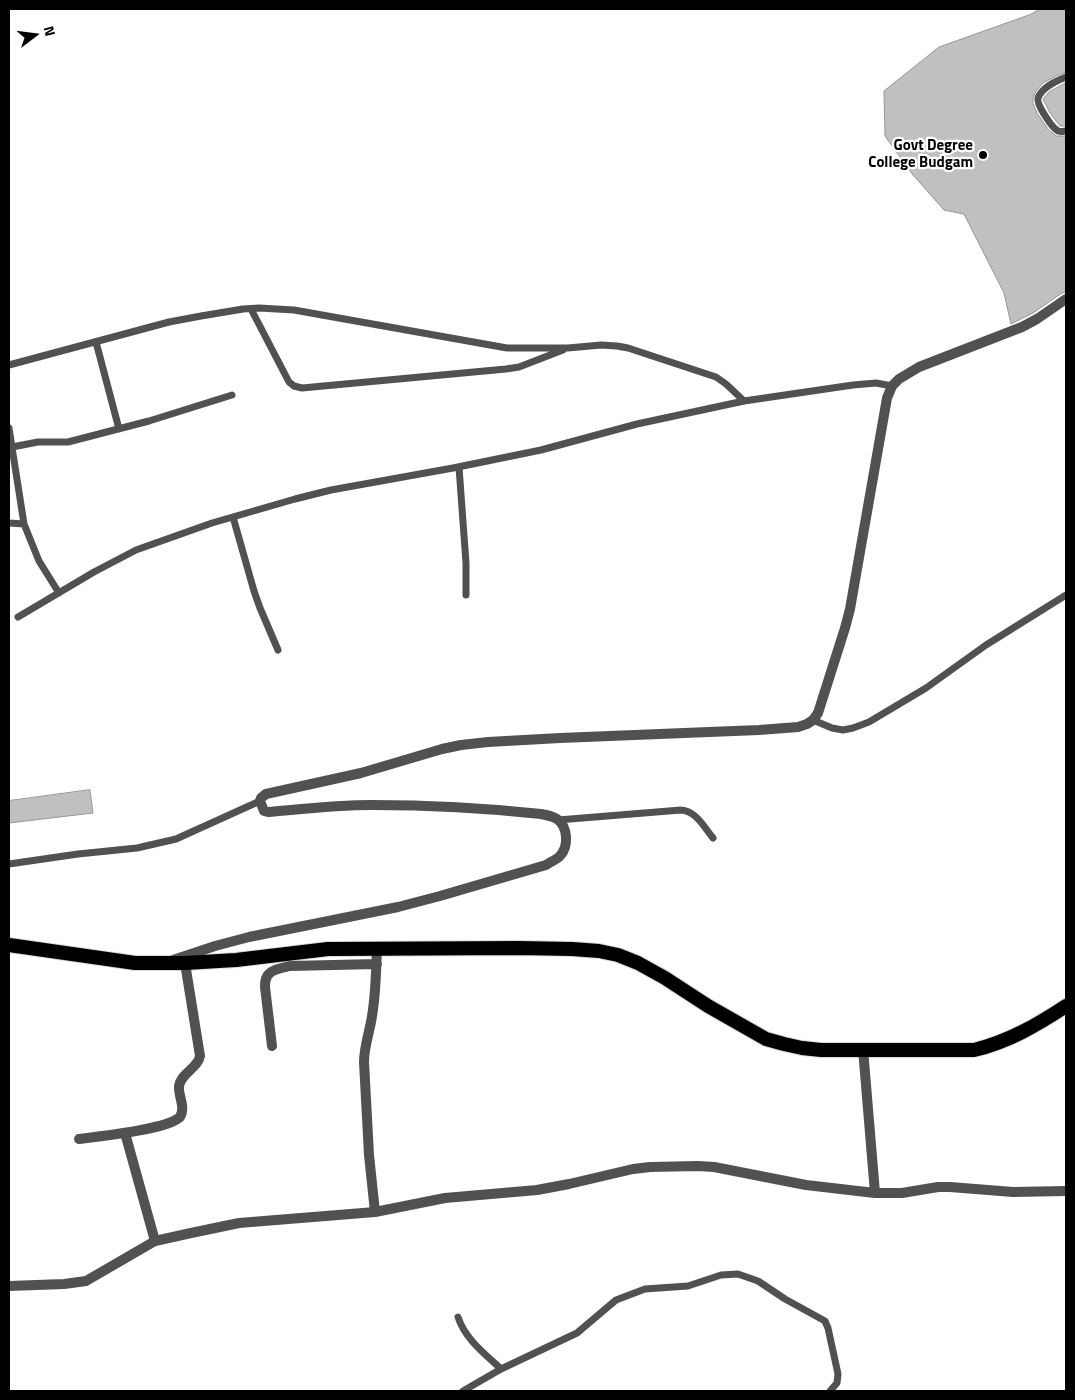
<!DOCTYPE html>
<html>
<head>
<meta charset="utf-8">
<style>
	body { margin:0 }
	#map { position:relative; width:1075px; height:1400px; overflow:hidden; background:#fff; font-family:"Titillium Web",sans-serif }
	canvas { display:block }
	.frame { position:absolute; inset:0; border:10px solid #000; pointer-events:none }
	.north { position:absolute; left:10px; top:10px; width:50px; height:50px; -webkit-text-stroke:4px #fff; paint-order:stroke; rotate:75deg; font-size:14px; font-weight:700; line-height:20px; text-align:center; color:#000 }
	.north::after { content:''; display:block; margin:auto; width:18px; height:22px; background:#000; clip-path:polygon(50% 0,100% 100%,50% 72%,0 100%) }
</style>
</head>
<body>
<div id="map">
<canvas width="1075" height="1400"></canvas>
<div class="frame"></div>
<div class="north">N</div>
</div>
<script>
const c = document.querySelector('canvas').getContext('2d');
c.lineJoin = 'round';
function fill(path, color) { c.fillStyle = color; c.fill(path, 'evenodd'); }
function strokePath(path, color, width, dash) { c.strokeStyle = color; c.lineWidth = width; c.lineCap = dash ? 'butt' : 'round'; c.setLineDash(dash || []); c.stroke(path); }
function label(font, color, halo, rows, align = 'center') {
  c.font = font + ' "Titillium Web",sans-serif'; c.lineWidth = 4.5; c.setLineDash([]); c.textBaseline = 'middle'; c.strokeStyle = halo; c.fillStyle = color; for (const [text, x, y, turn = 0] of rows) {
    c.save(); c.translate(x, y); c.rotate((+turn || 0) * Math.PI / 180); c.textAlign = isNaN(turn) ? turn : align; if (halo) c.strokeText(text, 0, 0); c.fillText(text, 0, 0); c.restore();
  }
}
const building = new Path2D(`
	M 1041,9 L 1066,9 L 1066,72 L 1056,76 L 1043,83 L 1036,91 L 1033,98 L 1033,103 L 1037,113 L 1048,129 L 1056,136 L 1066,136 L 1066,292 L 1062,293 L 1033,313 L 1011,324 L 1004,293 L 964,214 L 944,210 L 913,175 L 885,136 L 884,91 L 939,47 L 1029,15 Z
	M 1066,83 L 1066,126 L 1060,126 L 1050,113 L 1043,99 L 1049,92 Z
	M 90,790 L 93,813 L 9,823 L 9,801 Z`);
const service = new Path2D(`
	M 1066,77 C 1056,81 1042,87 1038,98 C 1036,104 1052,128 1058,131 C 1061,132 1064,131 1066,131
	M 251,309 L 289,382 L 294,386 L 302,388 L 506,369 L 519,367 L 563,350
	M 96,342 L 119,429
	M 9,365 L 169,322 L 201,316 L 243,309 L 259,308 L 294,310 L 507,348 L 568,348 L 601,345 L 617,346 L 628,348 L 716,377 L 726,384 L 744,401
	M 9,428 L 24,524 L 39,561 L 59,593
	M 12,447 L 38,442 L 68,442 L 149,421 L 232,395
	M 459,467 L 466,563 L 466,595
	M 233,517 L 254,591 L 260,608 L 278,650
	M 9,523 L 24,524
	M 18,617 L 94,572 L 136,550 L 212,523 L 295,499 L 331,490 L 453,468 L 541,450 L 637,424 L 744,401 L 853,385 L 876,383 L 892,386
	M 813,720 L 832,728 L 843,730 L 853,728 L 869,722 L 926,688 L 986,645 L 1066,595
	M 558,820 L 681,810 C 696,811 704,827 713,838
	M 9,864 L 78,854 L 137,848 L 176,839 L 260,801
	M 458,1317 C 465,1339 485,1354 501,1369
	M 463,1391 L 501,1369 L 577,1333 L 616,1300 L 645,1289 L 688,1286 L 721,1275 L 738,1274 L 758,1281 L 785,1299 L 825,1321 L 828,1328 L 838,1374 L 837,1383 L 830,1391`);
const minor = new Path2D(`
	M 173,960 L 215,946 L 249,937 L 398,907 L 440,896 L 546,865 C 550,862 556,860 560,856 C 569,846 568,827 557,819 C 552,816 547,815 541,814 C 485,808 427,805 371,805 C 336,805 302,809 268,812 L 264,811 L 260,801 L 261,798 L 266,794 L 361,773 L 442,749 L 461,745 L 488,742 L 560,738 L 759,730 L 798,727 L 807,724 L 813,720 L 818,713 L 845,628 L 850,609 L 887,398 L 892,386 L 899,379 L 919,367 L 1022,327 L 1037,319 L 1066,299
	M 272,1046 L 265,987 C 264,970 277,969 290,966 L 377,964
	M 863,1049 L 875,1193
	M 125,1133 L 155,1241
	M 79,1139 C 101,1136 166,1130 180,1117 C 186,1107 178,1096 179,1086 C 181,1073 198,1068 200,1056 L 185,963
	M 375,1212 L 369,1155 L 364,1062 C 364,1046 370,1031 372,1016 C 376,993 376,971 377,948
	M 9,1286 L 64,1284 L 86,1281 L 155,1241 L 191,1233 L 239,1223 L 375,1212 L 445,1198 L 537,1190 L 569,1184 L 633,1169 L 650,1167 L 698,1166 L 714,1167 L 806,1185 L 875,1193 L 902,1193 L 938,1187 L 950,1187 L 1013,1192 L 1066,1191`);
const trunk = new Path2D(`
	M 9,945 L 135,963 L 185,963 L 236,960 L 328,949 L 519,948 L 572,949 L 599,951 L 618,955 L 638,963 L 665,978 L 708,1006 L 766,1039 L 784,1044 L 802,1048 L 821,1050 L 974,1050 C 1008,1042 1037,1025 1066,1006`);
const markers = [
	[983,155,5,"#000"]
];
const poiNames = [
	["Govt Degree",973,146],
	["College Budgam",973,163]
];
fill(building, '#c0c0c0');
strokePath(building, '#959595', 1);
strokePath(trunk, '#dbdbdb', 16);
strokePath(service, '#515151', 7);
strokePath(minor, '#515151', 10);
strokePath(trunk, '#000', 14);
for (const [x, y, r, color] of markers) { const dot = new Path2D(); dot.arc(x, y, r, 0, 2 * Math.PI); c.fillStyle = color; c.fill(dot); strokePath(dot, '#fff', 2); }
label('bold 15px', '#000', '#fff', poiNames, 'right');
</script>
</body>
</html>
